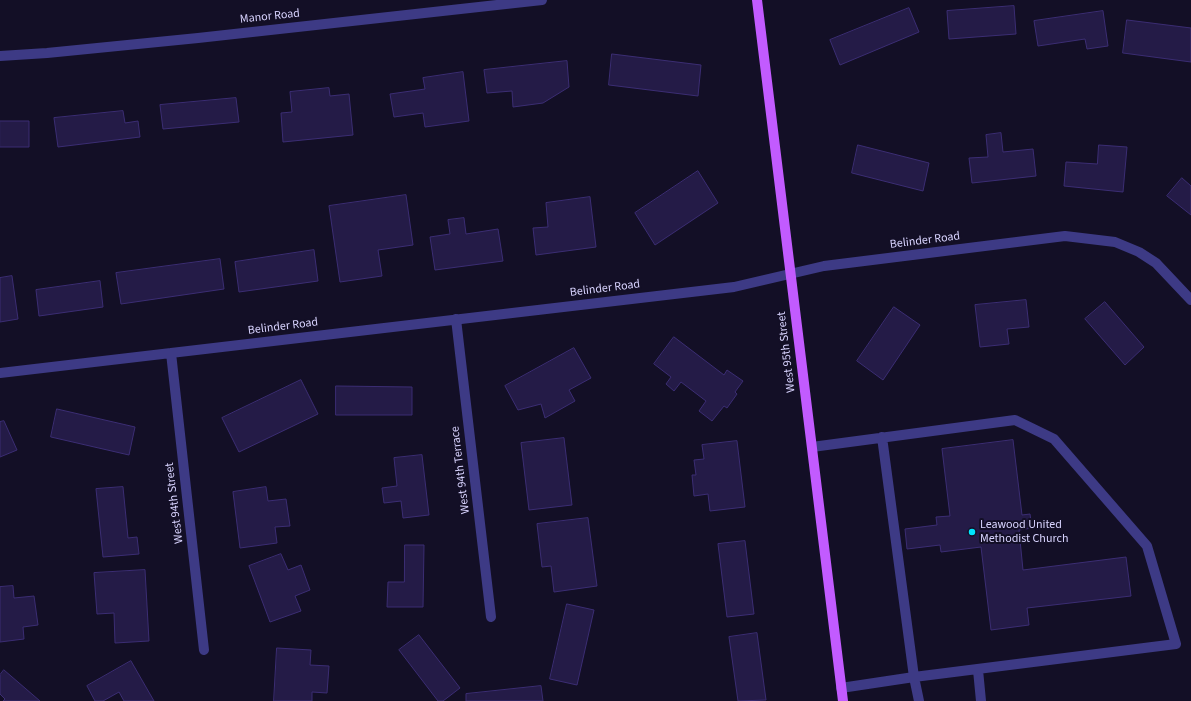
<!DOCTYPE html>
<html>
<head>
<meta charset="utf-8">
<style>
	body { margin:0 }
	canvas { display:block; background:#130f26 }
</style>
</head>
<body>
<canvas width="1191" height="701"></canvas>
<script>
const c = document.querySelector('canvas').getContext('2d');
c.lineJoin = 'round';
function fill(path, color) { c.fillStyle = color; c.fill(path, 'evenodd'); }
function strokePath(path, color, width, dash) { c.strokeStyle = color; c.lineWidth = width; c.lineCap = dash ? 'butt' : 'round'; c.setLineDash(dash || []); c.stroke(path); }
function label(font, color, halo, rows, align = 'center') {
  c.font = font + ' "Source Sans 3",sans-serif'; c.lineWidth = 4; c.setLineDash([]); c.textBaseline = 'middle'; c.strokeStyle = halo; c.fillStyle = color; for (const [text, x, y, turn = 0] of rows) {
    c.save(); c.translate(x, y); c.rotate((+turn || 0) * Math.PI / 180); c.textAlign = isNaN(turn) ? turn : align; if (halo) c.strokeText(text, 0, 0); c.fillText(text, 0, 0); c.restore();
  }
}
const building = new Path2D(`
	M 1014,6 L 1016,34 L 949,39 L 947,11 Z
	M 909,8 L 919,32 L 840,65 L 830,40 Z
	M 1103,11 L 1108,46 L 1087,49 L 1085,39 L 1038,46 L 1034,21 Z
	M 1127,20 L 1191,28 L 1191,62 L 1123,53 Z
	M 612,54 L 701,65 L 698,96 L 609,85 Z
	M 567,61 L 569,87 L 543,103 L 513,107 L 512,91 L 487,93 L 484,70 Z
	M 463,72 L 469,121 L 425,127 L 423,113 L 394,117 L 390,94 L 425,89 L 423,78 Z
	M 329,88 L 330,96 L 349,94 L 353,135 L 283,142 L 281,113 L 292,112 L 290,92 Z
	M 236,98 L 239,122 L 163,129 L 160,105 Z
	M 123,111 L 125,123 L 138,121 L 140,137 L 58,147 L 54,118 Z
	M 0,121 L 29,121 L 29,147 L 0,147 Z
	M 1001,133 L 1003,152 L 1033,149 L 1036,176 L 972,183 L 969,158 L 988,157 L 986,135 Z
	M 858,145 L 929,163 L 923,191 L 852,173 Z
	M 1099,145 L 1127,147 L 1123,192 L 1064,186 L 1066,162 L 1097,164 Z
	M 698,171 L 718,203 L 655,245 L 635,213 Z
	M 1182,178 L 1191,186 L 1191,215 L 1167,196 Z
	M 406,195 L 413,245 L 378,250 L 382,276 L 340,282 L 329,206 Z
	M 590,197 L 596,247 L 536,255 L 533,228 L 548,227 L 546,203 Z
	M 464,218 L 466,234 L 498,229 L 503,261 L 435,270 L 430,237 L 450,234 L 448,220 Z
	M 314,250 L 318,281 L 239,292 L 235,262 Z
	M 220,259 L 224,289 L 121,304 L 116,273 Z
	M 12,276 L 18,319 L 0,322 L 0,278 Z
	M 100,281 L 103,307 L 39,316 L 36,290 Z
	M 1026,300 L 1029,327 L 1007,329 L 1009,344 L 980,347 L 975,305 Z
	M 1105,302 L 1144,347 L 1125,365 L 1085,319 Z
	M 894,307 L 920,325 L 883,380 L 857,361 Z
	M 674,337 L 724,375 L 727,370 L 743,381 L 735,392 L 737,394 L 727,408 L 724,406 L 712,421 L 699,411 L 706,401 L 681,382 L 674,391 L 666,384 L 671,377 L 654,364 Z
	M 574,348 L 591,378 L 569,390 L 575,401 L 545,418 L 541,404 L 518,410 L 505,386 Z
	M 301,380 L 318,414 L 239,452 L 222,418 Z
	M 336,386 L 412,387 L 412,415 L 336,415 Z
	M 57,409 L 135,427 L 129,455 L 51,437 Z
	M 4,421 L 17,450 L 0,457 L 0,422 Z
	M 564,438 L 572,505 L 529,510 L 521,443 Z
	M 1013,440 L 1022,515 L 1030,514 L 1032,528 L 1019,530 L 1023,570 L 1126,557 L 1131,596 L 1027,608 L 1029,625 L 991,630 L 981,547 L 941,552 L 940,545 L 907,549 L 905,529 L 937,525 L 936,517 L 950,516 L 942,449 Z
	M 737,441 L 745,507 L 710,511 L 708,494 L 694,496 L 692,475 L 696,475 L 694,460 L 704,459 L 702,445 Z
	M 422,455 L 429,515 L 403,518 L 401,501 L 384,503 L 382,488 L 397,486 L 394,458 Z
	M 123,487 L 128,538 L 137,537 L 139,554 L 103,557 L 96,489 Z
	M 266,487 L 268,501 L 286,499 L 290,526 L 275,527 L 277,543 L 240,548 L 233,492 Z
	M 588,518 L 597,586 L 554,592 L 551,566 L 542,567 L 537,524 Z
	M 745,541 L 754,614 L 727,617 L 718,544 Z
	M 405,545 L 424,545 L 423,607 L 387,607 L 388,582 L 404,582 Z
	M 281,554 L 288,570 L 301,565 L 310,590 L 295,596 L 301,611 L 270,622 L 249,566 Z
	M 145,570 L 149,641 L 115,643 L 114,613 L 97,614 L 94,573 Z
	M 13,586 L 14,598 L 34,596 L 38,625 L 23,627 L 24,639 L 0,642 L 0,587 Z
	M 567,604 L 594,610 L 577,685 L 550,679 Z
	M 757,633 L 766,700 L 738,701 L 729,637 Z
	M 419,635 L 460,688 L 443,701 L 438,701 L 399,650 Z
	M 277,648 L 311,650 L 310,665 L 329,666 L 327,693 L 312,692 L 312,701 L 274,701 Z
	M 131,661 L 154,701 L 124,701 L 119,692 L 103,701 L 95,701 L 87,686 Z
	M 4,670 L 40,701 L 3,701 L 5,699 L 0,694 L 0,675 Z
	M 541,686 L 543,701 L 466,701 L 466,694 Z`);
const service = new Path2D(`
	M 882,437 L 914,677 L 919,701
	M 812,447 L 1015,420 L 1054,439 L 1147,546 L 1176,644 L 914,677 L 841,688
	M 978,670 L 981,701`);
const minor = new Path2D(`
	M 0,56 L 47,53 L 198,38 L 542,0
	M 456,319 L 491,617
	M 171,353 L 204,650
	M 0,373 L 734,287 L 824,266 L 1065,236 L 1115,242 L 1139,252 L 1156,263 L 1191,300`);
const primary = new Path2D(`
	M 757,0 L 843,701`);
const markers = [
	[972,532,4,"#00e5ff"]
];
const streetNames = [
	["Manor Road",270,17,-6],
	["Belinder Road",925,241,-7],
	["Belinder Road",605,289,-7],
	["Belinder Road",283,327,-7],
	["West 95th Street",787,352,-97],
	["West 94th Terrace",461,470,-97],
	["West 94th Street",175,503,-97]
];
const poiNames = [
	["Leawood United",980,525],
	["Methodist Church",980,539]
];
fill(building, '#241b47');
strokePath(building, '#3b2d73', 1);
strokePath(service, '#3d3a85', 10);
strokePath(minor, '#3d3a85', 10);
strokePath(primary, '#c25bff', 10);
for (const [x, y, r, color] of markers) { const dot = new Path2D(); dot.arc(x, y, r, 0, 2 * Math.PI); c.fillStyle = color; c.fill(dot); strokePath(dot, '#130f26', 1.5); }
label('12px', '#d9d4ff', '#130f26', streetNames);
label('12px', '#d9d4ff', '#130f26', poiNames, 'left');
</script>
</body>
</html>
